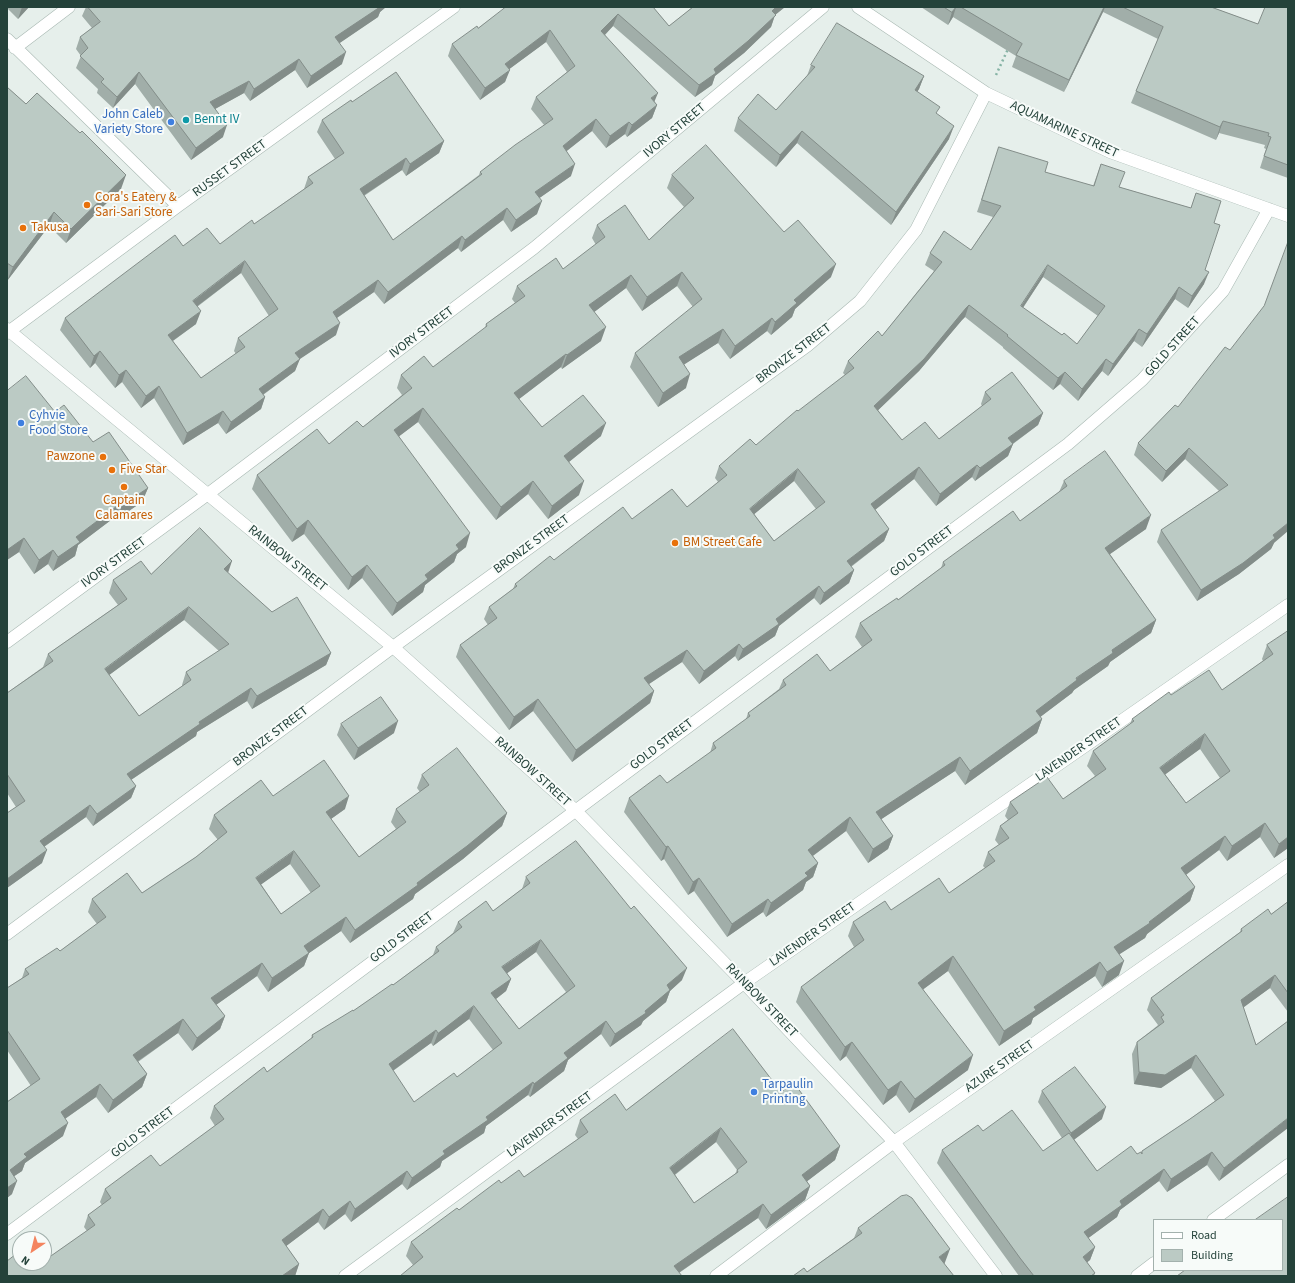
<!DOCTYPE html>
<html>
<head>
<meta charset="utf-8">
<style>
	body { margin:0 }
	#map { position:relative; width:1295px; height:1283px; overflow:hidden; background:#e6efeb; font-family:"Source Sans 3",sans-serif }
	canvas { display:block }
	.frame { position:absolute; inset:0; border:8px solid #24423a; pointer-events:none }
	.legend { position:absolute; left:1153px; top:1219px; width:130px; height:52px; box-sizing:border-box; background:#f7fbf9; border:1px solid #a3b1ad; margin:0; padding:5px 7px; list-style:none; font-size:12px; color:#24423a }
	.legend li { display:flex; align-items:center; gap:8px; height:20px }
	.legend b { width:20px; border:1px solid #a3b1ad }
	.north { position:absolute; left:12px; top:1231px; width:40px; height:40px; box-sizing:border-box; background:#f7fbf9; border:1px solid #a3b1ad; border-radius:50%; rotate:215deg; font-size:11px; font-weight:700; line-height:16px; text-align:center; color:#24423a }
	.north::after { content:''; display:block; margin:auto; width:14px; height:18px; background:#f4845f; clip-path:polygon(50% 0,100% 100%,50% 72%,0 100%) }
</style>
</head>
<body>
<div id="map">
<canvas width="1295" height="1283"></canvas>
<div class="frame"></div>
<ul class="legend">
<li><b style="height:5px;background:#fff"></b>Road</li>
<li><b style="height:11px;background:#bbcac4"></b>Building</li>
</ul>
<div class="north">N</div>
</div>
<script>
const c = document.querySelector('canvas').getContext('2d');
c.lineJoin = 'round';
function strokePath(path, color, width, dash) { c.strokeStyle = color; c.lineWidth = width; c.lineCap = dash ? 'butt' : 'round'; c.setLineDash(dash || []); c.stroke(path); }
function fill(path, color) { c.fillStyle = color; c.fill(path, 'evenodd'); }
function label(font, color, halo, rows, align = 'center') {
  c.font = font + ' "Source Sans 3",sans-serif'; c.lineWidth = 4; c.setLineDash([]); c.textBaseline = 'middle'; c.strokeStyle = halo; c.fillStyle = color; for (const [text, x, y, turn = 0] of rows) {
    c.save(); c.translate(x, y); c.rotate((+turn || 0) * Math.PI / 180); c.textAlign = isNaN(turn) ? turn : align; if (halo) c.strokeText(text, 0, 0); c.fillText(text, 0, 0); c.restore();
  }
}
const path = new Path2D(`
	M 996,75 L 1008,49`);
const minor = new Path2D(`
	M 858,7 L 986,93 L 1110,152 L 1288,216
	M 7,39 L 178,206
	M 15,48 L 69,7
	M 7,329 L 393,647 L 575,810 L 744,983 L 894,1142 L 996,1276
	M 7,333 L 178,206 L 454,7
	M 7,642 L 208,494 L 534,248 L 823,7
	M 7,934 L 393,647 L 807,346 L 860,301 L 916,230 L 986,93
	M 1213,1220 L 1288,1165
	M 7,1234 L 1068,444 L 1142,380 L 1223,291 L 1269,209
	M 345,1276 L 744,983 L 1288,605
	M 716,1276 L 894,1142 L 1288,865
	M 1137,1276 L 1154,1263`);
const wall = new Path2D(`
	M 7,7 L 29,7 L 18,19 L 7,8 Z
	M 86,7 L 386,7 L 380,12 L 378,17 L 339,43 L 342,64 L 307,88 L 295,70 L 250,101 L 244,93 L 215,109 L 223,137 L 191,160 L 135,84 L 113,108 L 97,93 L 98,89 L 76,68 L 81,56 L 76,49 L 80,37 L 92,28 L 82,16 Z
	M 653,7 L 669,26 L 693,7 L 785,7 L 775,15 L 771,27 L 744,53 L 715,76 L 712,85 L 695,97 L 613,26 L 605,35 L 657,105 L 652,118 L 627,137 L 625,134 L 606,148 L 592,131 L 566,151 L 571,176 L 539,198 L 537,214 L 511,232 L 503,220 L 461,252 L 458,248 L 384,304 L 374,292 L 337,318 L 336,335 L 299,359 L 295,371 L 263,395 L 265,397 L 261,409 L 226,434 L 218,423 L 183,445 L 154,398 L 141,408 L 122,382 L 115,388 L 95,363 L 90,368 L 60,330 L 65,318 L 183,246 L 220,244 L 254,224 L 304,189 L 308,177 L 335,159 L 317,132 L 322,120 L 352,102 L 444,141 L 439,153 L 406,176 L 402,170 L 364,196 L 393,240 L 479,175 L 480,172 L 544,125 L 531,109 L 536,97 L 567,72 L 546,42 L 509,69 L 505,82 L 480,100 L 448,56 L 452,44 L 478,28 ZM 241,273 L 269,316 L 238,338 L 234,351 L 236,354 L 201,378 L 173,341 L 196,324 L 197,307 Z
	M 921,7 L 1211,7 L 1258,24 L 1288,7 L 1288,178 L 1260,168 L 1266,149 L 1264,148 L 1265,145 L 1219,133 L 1216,140 L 1131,103 L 1136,91 L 1158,39 L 1103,12 L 1064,92 L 1012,67 L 1016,56 L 953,17 L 948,25 Z
	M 811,65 L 924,76 L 919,89 L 917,92 L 937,114 L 949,139 L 891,225 L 797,143 L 776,167 L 734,131 L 738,118 L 776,110 L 807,76 Z
	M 7,87 L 121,189 L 66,243 L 49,226 L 7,281 Z
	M 999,147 L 1045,172 L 1093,186 L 1101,164 L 1119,187 L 1191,208 L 1196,193 L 1214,223 L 1205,270 L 1204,284 L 1188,308 L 1175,299 L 1142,347 L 1134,341 L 1108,376 L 1102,371 L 1078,401 L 1060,384 L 1053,390 L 1003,348 L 1003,347 L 965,317 L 962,320 L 919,371 L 878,410 L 902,440 L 939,439 L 982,406 L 981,404 L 985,392 L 1043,413 L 1038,425 L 1013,444 L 1008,456 L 975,481 L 972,477 L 936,506 L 914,479 L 875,510 L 889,529 L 884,541 L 851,567 L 854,570 L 849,583 L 820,605 L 814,598 L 779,626 L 775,636 L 738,661 L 735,656 L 699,684 L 682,662 L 649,684 L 654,691 L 650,703 L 572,762 L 533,711 L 509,730 L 456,657 L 460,645 L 488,625 L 484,619 L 489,607 L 513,589 L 515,584 L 554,560 L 632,519 L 687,507 L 718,482 L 715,478 L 719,466 L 756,445 L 845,375 L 843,373 L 848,361 L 882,336 L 934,271 L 925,265 L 930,253 L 971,250 L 993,217 L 977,212 ZM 1043,277 L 1098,316 L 1077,344 L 1062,335 L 1023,308 ZM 794,481 L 816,509 L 774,541 L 754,514 Z
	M 672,175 L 784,232 L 831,277 L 795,309 L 792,317 L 771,335 L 767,331 L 730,359 L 718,343 L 684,364 L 686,388 L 658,407 L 630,367 L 635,353 L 693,307 L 677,286 L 642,311 L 626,288 L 594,312 L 601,341 L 562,369 L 561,367 L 519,399 L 542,427 L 601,436 L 569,462 L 579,495 L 548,519 L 528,494 L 496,520 L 418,422 L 399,436 L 466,547 L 457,554 L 454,562 L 425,585 L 423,592 L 392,616 L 362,578 L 348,590 L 304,534 L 292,542 L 252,489 L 257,475 L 329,444 L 363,427 L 402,395 L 397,388 L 401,375 L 433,367 L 485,328 L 486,324 L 515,303 L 512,299 L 517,286 L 563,269 L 596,245 L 592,238 L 597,225 L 649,240 L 684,207 L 667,188 Z
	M 7,391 L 55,412 L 93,442 L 148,488 L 142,502 L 117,519 L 115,517 L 78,545 L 75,556 L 53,571 L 48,564 L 34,574 L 19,552 L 7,560 Z
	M 1175,405 L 1274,543 L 1271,549 L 1239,574 L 1197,601 L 1157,542 L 1161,530 L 1219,491 L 1185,459 L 1162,482 L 1134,455 L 1138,443 Z
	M 1064,481 L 1146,529 L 1110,554 L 1156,620 L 1151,633 L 1110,662 L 1108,666 L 1074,690 L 1072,693 L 1040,717 L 1042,719 L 1037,733 L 965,785 L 955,771 L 881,819 L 893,836 L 888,849 L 868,863 L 846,831 L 813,856 L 818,863 L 813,877 L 806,882 L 803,890 L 766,917 L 763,912 L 727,937 L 694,891 L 688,895 L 664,859 L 661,861 L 624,812 L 629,798 L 667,783 L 710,753 L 713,743 L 746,719 L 748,713 L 779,689 L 783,680 L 830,671 L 862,647 L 855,637 L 860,623 L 898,600 L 941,568 L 943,562 L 1020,521 L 1059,492 Z
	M 228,573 L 272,612 L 331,653 L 326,665 L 252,709 L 247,701 L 197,732 L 196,736 L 131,780 L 136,786 L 131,798 L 93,826 L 86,817 L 44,847 L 42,863 L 7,888 L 7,813 L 16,807 L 7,793 L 7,693 L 43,667 L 48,654 L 118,605 L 109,593 L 113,580 L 151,574 ZM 184,620 L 219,651 L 186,672 L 182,685 L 182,686 L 139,716 L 109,675 Z
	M 1288,631 L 1288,848 L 1274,858 L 1260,837 L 1227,861 L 1219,850 L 1186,875 L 1195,887 L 1190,901 L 1147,934 L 1145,938 L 1119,954 L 1119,975 L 1102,987 L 1095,976 L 1033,1018 L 1031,1024 L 999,1046 L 948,971 L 923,989 L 968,1070 L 909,1113 L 896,1095 L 883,1105 L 846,1056 L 840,1061 L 796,1002 L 801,987 L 854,947 L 848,936 L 853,922 L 891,910 L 949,893 L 985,868 L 983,866 L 988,852 L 999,845 L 995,840 L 1000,826 L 1008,820 L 1005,816 L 1010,802 L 1063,799 L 1095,776 L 1087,766 L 1093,751 L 1130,724 L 1132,719 L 1171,695 L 1222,690 L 1263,661 L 1262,659 L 1267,645 ZM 1200,749 L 1220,778 L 1186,803 L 1165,774 Z
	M 341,724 L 394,733 L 354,760 L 337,735 Z
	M 422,775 L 507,813 L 502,826 L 463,859 L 415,894 L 413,899 L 350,943 L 341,931 L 309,953 L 304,966 L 268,992 L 257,976 L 216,1005 L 225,1016 L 220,1029 L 192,1051 L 178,1033 L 138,1062 L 147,1074 L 142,1087 L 108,1113 L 96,1097 L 65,1119 L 63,1136 L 25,1163 L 22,1171 L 14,1176 L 12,1194 L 7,1198 L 7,1102 L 31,1086 L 7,1050 L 7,988 L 22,978 L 25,969 L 60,951 L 97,924 L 88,912 L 92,899 L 142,893 L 196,857 L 218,840 L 209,829 L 214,815 L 273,796 L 345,809 L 331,819 L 359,857 L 396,829 L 391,822 L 396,809 L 420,792 L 417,788 ZM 290,864 L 311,893 L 281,914 L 261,884 Z
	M 526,877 L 682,980 L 670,991 L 666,1002 L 643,1021 L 641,1025 L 610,1047 L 601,1034 L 568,1060 L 564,1071 L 530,1097 L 528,1095 L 486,1126 L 484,1133 L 442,1161 L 440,1167 L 407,1190 L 402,1184 L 351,1222 L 345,1214 L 324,1230 L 318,1222 L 286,1246 L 299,1264 L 295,1276 L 7,1276 L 48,1258 L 87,1231 L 84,1227 L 88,1215 L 102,1205 L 100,1202 L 105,1189 L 160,1166 L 215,1126 L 210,1118 L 214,1106 L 267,1072 L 311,1039 L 312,1035 L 353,1011 L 393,985 L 433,955 L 436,947 L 453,933 L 458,922 L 493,911 L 522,889 ZM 536,952 L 566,992 L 519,1029 L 496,999 L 506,991 L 511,979 L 507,973 ZM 469,1019 L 493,1050 L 457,1077 L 414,1102 L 393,1071 L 431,1043 L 433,1046 Z
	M 1288,902 L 1288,1012 L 1270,988 L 1243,1007 L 1256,1045 L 1288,1021 L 1219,1181 L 1207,1165 L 1167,1192 L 1159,1181 L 1120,1210 L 1117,1217 L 1088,1238 L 1095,1247 L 1090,1260 L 1087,1262 L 1095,1273 L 1094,1276 L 1019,1276 L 937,1163 L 942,1150 L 983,1131 L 1043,1151 L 1062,1138 L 1038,1102 L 1042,1091 L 1102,1119 L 1074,1139 L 1097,1171 L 1137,1154 L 1141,1153 L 1142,1151 L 1190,1119 L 1215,1101 L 1191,1068 L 1161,1088 L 1134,1084 L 1132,1054 L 1137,1042 L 1157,1026 L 1158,1025 L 1147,1010 L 1151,998 L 1240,932 L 1241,929 L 1271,914 Z
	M 781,1092 L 840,1146 L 835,1160 L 807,1181 L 810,1186 L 805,1200 L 766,1229 L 758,1218 L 679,1273 L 413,1265 L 406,1256 L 411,1242 L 459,1210 L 501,1183 L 524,1177 L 578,1139 L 575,1135 L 580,1120 L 626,1110 ZM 716,1142 L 737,1170 L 735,1174 L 694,1203 L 675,1175 Z
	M 858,1228 L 945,1264 L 807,1272 L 854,1238 Z`);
const shadedWall = new Path2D(`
	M 22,7 L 29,7 L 18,19 Z
	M 378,7 L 386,7 L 380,12 L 378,17 L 331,49 L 335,37 Z
	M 776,7 L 785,7 L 775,15 L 771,27 L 744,53 L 715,76 L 712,85 L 695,97 L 699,85 L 714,69 Z
	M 956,7 L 953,17 L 948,25 L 952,12 Z
	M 1104,7 L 1105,7 L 1103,12 L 1064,92 L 1069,80 Z
	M 618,14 L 613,26 L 597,43 L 601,31 Z
	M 550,30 L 546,42 L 500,76 L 505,64 Z
	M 346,52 L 342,64 L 307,88 L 311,76 Z
	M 299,59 L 295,70 L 250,101 L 254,89 Z
	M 510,70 L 505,82 L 480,100 L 485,88 Z
	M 139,72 L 135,84 L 113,108 L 117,97 Z
	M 924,76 L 919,89 L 910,103 L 915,90 Z
	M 249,81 L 244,93 L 206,114 L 210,102 Z
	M 658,93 L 653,105 L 651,98 Z
	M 657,105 L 652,118 L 627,137 L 632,125 Z
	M 596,119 L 592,131 L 558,158 L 563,146 Z
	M 1223,121 L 1219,133 L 1216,140 L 1220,127 Z
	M 629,122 L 625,134 L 606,148 L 610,136 Z
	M 227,125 L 223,137 L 191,160 L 196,148 Z
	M 954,126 L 949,139 L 891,225 L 896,212 Z
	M 802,131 L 797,143 L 776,167 L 780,155 Z
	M 444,141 L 439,153 L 406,176 L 410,164 Z
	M 406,158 L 402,170 L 355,201 L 360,189 Z
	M 575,164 L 571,176 L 531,204 L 535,192 Z
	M 126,175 L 121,189 L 66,243 L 71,229 Z
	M 542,201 L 537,214 L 511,232 L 516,220 Z
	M 507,208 L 503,220 L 461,252 L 465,240 Z
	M 54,212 L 49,226 L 7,281 L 13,267 Z
	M 462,236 L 458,248 L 384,304 L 388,292 Z
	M 245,261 L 241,273 L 188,313 L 193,301 Z
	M 836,264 L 831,277 L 795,309 L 792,317 L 771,335 L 775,322 L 794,300 Z
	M 1048,265 L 1043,277 L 1016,318 L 1021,306 Z
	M 682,272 L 677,286 L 642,311 L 647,297 Z
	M 1209,272 L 1204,284 L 1188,308 L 1192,296 Z
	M 631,275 L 626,288 L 585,319 L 589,305 Z
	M 378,280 L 374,292 L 328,324 L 333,312 Z
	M 1179,287 L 1175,299 L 1142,347 L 1147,334 Z
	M 969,305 L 965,317 L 962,320 L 919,371 L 870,418 L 874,406 Z
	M 201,311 L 196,324 L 164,347 L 168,335 Z
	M 772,318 L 767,331 L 730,359 L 735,346 Z
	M 340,323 L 336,335 L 291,365 L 295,353 Z
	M 606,327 L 601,341 L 562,369 L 567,355 Z
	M 723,329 L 718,343 L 674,371 L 679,357 Z
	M 1139,329 L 1134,341 L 1108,376 L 1113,364 Z
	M 100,351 L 95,363 L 90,368 L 94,356 Z
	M 566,354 L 561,367 L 510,406 L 514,393 Z
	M 300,359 L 295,371 L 254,401 L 259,389 Z
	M 1106,359 L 1102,371 L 1078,401 L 1082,389 Z
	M 126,370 L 122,382 L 115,388 L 119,375 Z
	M 1065,372 L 1060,384 L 1053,390 L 1058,378 Z
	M 690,374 L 686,388 L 658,407 L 663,393 Z
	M 159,386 L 154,398 L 141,408 L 146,396 Z
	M 265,397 L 261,409 L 226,434 L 231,422 Z
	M 423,408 L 418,422 L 389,444 L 394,430 Z
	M 223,411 L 218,423 L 183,445 L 187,433 Z
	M 1043,413 L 1038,425 L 1004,450 L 1008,438 Z
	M 606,423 L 601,436 L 559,470 L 564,456 Z
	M 1013,444 L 1008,456 L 975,481 L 980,468 Z
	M 1189,448 L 1185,459 L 1162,482 L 1166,471 Z
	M 977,465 L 972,477 L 936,506 L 940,494 Z
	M 919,467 L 914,479 L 866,517 L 871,504 Z
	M 798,469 L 794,481 L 746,521 L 750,509 Z
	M 533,481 L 528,494 L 496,520 L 501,507 Z
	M 584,481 L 579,495 L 548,519 L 552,506 Z
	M 148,488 L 142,502 L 117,519 L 122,505 Z
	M 121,503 L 115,517 L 78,545 L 75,556 L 53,571 L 58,557 L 76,537 Z
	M 1151,515 L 1146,529 L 1100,561 L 1105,548 Z
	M 308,520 L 304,534 L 292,542 L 297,529 Z
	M 1288,523 L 1288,531 L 1274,543 L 1271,549 L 1239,574 L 1197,601 L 1201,590 Z
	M 889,529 L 884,541 L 842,573 L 847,561 Z
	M 470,533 L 466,547 L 457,554 L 454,562 L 425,585 L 423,592 L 392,616 L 397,603 L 456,545 Z
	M 24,538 L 19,552 L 7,560 L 7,550 Z
	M 53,550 L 48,564 L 34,574 L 39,560 Z
	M 232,561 L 228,573 L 224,569 Z
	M 367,565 L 362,578 L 348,590 L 352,577 Z
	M 854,570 L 849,583 L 820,605 L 824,593 Z
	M 819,586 L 814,598 L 779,626 L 775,636 L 738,661 L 743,649 L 776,619 Z
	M 189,607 L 184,620 L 101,681 L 105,669 Z
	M 1156,620 L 1151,633 L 1110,662 L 1108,666 L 1074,690 L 1072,693 L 1031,724 L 1036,711 L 1112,650 Z
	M 739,644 L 735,656 L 699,684 L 704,671 Z
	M 687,650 L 682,662 L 640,690 L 644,678 Z
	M 331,653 L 326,665 L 252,709 L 257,696 Z
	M 251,688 L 247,701 L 197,732 L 196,736 L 122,786 L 127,774 L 199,722 Z
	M 654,691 L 650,703 L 572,762 L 576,750 Z
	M 538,699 L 533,711 L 509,730 L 514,717 Z
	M 1042,719 L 1037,733 L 965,785 L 970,771 Z
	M 398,721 L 394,733 L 354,760 L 358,748 Z
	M 1205,734 L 1200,749 L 1155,782 L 1160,768 Z
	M 960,757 L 955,771 L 871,826 L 876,812 Z
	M 136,786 L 131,798 L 93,826 L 97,814 Z
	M 349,796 L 345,809 L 321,826 L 326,812 Z
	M 90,805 L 86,817 L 35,853 L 40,841 Z
	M 507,813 L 502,826 L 463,859 L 415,894 L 413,899 L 350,943 L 355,930 L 417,883 Z
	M 850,817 L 846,831 L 803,863 L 808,850 Z
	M 1265,823 L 1260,837 L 1227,861 L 1232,846 Z
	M 893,836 L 888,849 L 868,863 L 873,849 Z
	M 1225,836 L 1219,850 L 1176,882 L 1181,868 Z
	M 1288,837 L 1288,848 L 1274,858 L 1279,844 Z
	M 668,846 L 664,859 L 661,861 L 666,847 Z
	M 47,850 L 42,863 L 7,888 L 7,879 Z
	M 294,851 L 290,864 L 252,891 L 256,878 Z
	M 818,863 L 813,877 L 806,882 L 803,890 L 766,917 L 771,903 L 805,873 Z
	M 699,878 L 694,891 L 688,895 L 693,882 Z
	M 1195,887 L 1190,901 L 1147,934 L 1145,938 L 1109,961 L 1114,947 L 1149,922 Z
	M 768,899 L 763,912 L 727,937 L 732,924 Z
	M 346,917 L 341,931 L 299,960 L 304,946 Z
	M 541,940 L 536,952 L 498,980 L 502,967 Z
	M 309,953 L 304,966 L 268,992 L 272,978 Z
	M 953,956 L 948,971 L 913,997 L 918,983 Z
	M 1124,961 L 1119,975 L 1102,987 L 1107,972 Z
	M 1100,962 L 1095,976 L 1033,1018 L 1031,1024 L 999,1046 L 1004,1031 L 1034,1007 Z
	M 262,963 L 257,976 L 206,1012 L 211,998 Z
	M 687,968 L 682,980 L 670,991 L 666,1002 L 643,1021 L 641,1025 L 610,1047 L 615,1034 L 645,1011 L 667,985 Z
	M 1275,975 L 1270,988 L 1236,1013 L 1241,1000 Z
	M 511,979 L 506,991 L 487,1006 L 491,993 Z
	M 474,1006 L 469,1019 L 433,1046 L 438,1033 Z
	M 225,1016 L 220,1029 L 192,1051 L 197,1038 Z
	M 183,1019 L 178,1033 L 128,1068 L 133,1055 Z
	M 606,1021 L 601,1034 L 568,1060 L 564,1071 L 530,1097 L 534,1084 L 564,1053 Z
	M 436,1030 L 431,1043 L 384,1077 L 389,1064 Z
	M 852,1042 L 846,1056 L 840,1061 L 845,1047 Z
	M 973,1055 L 968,1070 L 909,1113 L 915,1099 Z
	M 1196,1055 L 1191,1068 L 1161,1088 L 1134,1084 L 1139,1072 Z
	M 147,1074 L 142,1087 L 108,1113 L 113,1100 Z
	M 901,1081 L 896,1095 L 883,1105 L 888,1090 Z
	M 533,1082 L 528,1095 L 486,1126 L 484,1133 L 442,1161 L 440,1167 L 407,1190 L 412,1178 L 443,1151 L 486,1117 Z
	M 100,1084 L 96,1097 L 56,1125 L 61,1112 Z
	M 1106,1107 L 1102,1119 L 1067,1145 L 1071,1133 Z
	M 1288,1118 L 1288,1128 L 1219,1181 L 1224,1168 Z
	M 68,1123 L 63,1136 L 25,1163 L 22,1171 L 7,1181 L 10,1170 L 24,1154 Z
	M 721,1128 L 716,1142 L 665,1182 L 670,1168 Z
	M 840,1146 L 835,1160 L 797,1189 L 802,1175 Z
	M 1212,1152 L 1207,1165 L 1167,1192 L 1171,1179 Z
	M 1164,1169 L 1159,1181 L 1120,1210 L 1117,1217 L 1079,1245 L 1084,1232 L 1120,1201 Z
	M 407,1171 L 402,1184 L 351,1222 L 355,1209 Z
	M 17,1181 L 12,1194 L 7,1198 L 7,1188 Z
	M 810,1186 L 805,1200 L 766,1229 L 771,1215 Z
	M 350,1201 L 345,1214 L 324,1230 L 329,1217 Z
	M 763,1204 L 758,1218 L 674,1276 L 674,1266 Z
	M 323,1209 L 318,1222 L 277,1253 L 282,1240 Z
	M 1095,1247 L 1090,1260 L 1078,1270 L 1083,1257 Z
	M 950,1249 L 944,1265 L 939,1257 Z
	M 299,1264 L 295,1276 L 282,1276 Z`);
const building = new Path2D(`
	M 88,7 L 380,7 L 335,37 L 346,52 L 311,76 L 299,59 L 254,89 L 249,81 L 210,102 L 227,125 L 196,148 L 139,72 L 117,97 L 101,82 L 104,79 L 80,56 L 88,48 L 80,37 L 100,22 Z
	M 506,7 L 653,7 L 669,26 L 693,7 L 776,7 L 772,11 L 776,15 L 748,41 L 714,69 L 716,73 L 699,85 L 618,14 L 601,31 L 658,93 L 651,98 L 657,105 L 632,125 L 629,122 L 610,136 L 596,119 L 563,146 L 575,164 L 535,192 L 542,201 L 516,220 L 507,208 L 465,240 L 462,236 L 388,292 L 378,280 L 333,312 L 340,323 L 295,353 L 300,359 L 259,389 L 265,397 L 231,422 L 223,411 L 187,433 L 159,386 L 146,396 L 126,370 L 119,375 L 100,351 L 94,356 L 65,318 L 175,235 L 183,246 L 207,228 L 220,244 L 252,220 L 254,224 L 313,183 L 308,177 L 344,153 L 322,120 L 351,100 L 352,102 L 396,72 L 444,141 L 410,164 L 406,158 L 360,189 L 393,240 L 482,174 L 480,172 L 515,145 L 553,119 L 536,97 L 575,66 L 550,30 L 505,64 L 510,70 L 485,88 L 452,44 L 477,26 L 478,28 ZM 245,261 L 278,309 L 238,338 L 245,347 L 201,378 L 168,335 L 201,311 L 193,301 Z
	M 944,7 L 956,7 L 952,12 Z
	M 961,7 L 1104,7 L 1069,80 L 1016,55 L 1022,44 Z
	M 1123,7 L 1211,7 L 1258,24 L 1265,7 L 1288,7 L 1288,165 L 1264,156 L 1271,137 L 1268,136 L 1269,133 L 1223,121 L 1220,127 L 1136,91 L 1163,27 Z
	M 837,23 L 924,76 L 915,90 L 940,107 L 936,113 L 954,126 L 896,212 L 802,131 L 780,155 L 738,118 L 758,94 L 776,110 L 815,67 L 811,65 Z
	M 7,87 L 26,104 L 37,93 L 80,133 L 82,131 L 126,175 L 71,229 L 54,212 L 13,267 L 7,263 Z
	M 706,145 L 784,232 L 798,220 L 836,264 L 794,300 L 797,303 L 775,322 L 772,318 L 735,346 L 723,329 L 679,357 L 690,374 L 663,393 L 635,353 L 702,299 L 682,272 L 647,297 L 631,275 L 589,305 L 606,327 L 567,355 L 566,354 L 514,393 L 542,427 L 583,395 L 606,423 L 564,456 L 584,481 L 552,506 L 533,481 L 501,507 L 423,408 L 394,430 L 470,533 L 456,545 L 459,549 L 425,575 L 428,579 L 397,603 L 367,565 L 352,577 L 308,520 L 297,529 L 257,475 L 317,429 L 329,444 L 357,421 L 363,427 L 412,388 L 401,375 L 424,356 L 433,367 L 487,326 L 486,324 L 525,296 L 517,286 L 556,258 L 563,269 L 605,237 L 597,225 L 625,205 L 649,240 L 694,198 L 672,175 Z
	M 999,147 L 1048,162 L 1045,172 L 1094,186 L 1101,164 L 1125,172 L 1119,187 L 1191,208 L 1196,193 L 1221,201 L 1214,223 L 1220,225 L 1205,270 L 1209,272 L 1192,296 L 1179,287 L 1147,334 L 1139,329 L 1113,364 L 1106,359 L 1082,389 L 1065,372 L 1058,378 L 1007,336 L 1008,335 L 969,305 L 966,308 L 924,359 L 874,406 L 902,440 L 925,422 L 939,439 L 991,399 L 985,392 L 1012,372 L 1043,413 L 1008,438 L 1013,444 L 980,468 L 977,465 L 940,494 L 919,467 L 871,504 L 889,529 L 847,561 L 854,570 L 824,593 L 819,586 L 776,619 L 779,624 L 743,649 L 739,644 L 704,671 L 687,650 L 644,678 L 654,691 L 576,750 L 538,699 L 514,717 L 460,645 L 497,618 L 489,607 L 517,586 L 515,584 L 550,556 L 554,560 L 623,507 L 632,519 L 672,489 L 687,507 L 727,475 L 719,466 L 750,439 L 756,445 L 797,410 L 798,411 L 854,368 L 848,361 L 878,331 L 882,336 L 942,262 L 930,253 L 944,231 L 971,250 L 1001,206 L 982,200 ZM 1048,265 L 1105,306 L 1077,344 L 1064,333 L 1062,335 L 1021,306 ZM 798,469 L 825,502 L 774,541 L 750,509 Z
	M 1288,242 L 1288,523 L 1273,535 L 1275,538 L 1243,563 L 1201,590 L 1161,530 L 1228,485 L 1189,448 L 1166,471 L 1138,443 L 1175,405 L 1178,407 L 1225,347 L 1230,350 L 1264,306 Z
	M 26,376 L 55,412 L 64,405 L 93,442 L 109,432 L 148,488 L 122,505 L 121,503 L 76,537 L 80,542 L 58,557 L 53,550 L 39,560 L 24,538 L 7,550 L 7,391 Z
	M 1105,451 L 1151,515 L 1105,548 L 1156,620 L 1112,650 L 1113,653 L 1076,678 L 1077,680 L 1036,711 L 1042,719 L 970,771 L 960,757 L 876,812 L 893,836 L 873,849 L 850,817 L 808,850 L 818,863 L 805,873 L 808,876 L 771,903 L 768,899 L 732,924 L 699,878 L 693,882 L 668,846 L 666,847 L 629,798 L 660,775 L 667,783 L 716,748 L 713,743 L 750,716 L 748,713 L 786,685 L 783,680 L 817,654 L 830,671 L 872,640 L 860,623 L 897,598 L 898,600 L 945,565 L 943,562 L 1013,511 L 1020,521 L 1067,486 L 1064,481 Z
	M 200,528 L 232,561 L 224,569 L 272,612 L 297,597 L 331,653 L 257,696 L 251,688 L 199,722 L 200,724 L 127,774 L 136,786 L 97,814 L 90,805 L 40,841 L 47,850 L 7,879 L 7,813 L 25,801 L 7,774 L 7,693 L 53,661 L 48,654 L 127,599 L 113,580 L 141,561 L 151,574 ZM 189,607 L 229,644 L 186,672 L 191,680 L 139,716 L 105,669 Z
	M 1288,631 L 1288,837 L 1279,844 L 1265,823 L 1232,846 L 1225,836 L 1181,868 L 1195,887 L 1149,922 L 1150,923 L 1114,947 L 1124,961 L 1107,972 L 1100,962 L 1034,1007 L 1036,1010 L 1004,1031 L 953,956 L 918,983 L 973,1055 L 915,1099 L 901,1081 L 888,1090 L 852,1042 L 845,1047 L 801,987 L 864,940 L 853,922 L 885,901 L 891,910 L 939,878 L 949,893 L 995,861 L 988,852 L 1009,838 L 1000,826 L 1018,813 L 1010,802 L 1047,777 L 1063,799 L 1106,769 L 1093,751 L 1134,721 L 1132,719 L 1169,692 L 1171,695 L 1209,670 L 1222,690 L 1273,654 L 1267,645 ZM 1205,734 L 1230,771 L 1186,803 L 1160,768 Z
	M 381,697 L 398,721 L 358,748 L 341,724 Z
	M 457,748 L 507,813 L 467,846 L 417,883 L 418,885 L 355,930 L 346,917 L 304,946 L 309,953 L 272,978 L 262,963 L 211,998 L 225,1016 L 197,1038 L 183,1019 L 133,1055 L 147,1074 L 113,1100 L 100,1084 L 61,1112 L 68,1123 L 24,1154 L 27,1157 L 10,1170 L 17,1181 L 7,1188 L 7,1102 L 40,1079 L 7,1030 L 7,988 L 29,974 L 25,969 L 57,948 L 60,951 L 106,917 L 92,899 L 127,873 L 142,893 L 196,857 L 227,832 L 214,815 L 261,780 L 273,796 L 324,760 L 349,796 L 326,812 L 359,857 L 406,822 L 396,809 L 429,785 L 422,775 ZM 294,851 L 320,886 L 281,914 L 256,878 Z
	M 576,841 L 631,909 L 634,906 L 687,968 L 667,985 L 670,990 L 645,1011 L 646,1013 L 615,1034 L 606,1021 L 564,1053 L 568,1058 L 534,1084 L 533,1082 L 486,1117 L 488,1120 L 443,1151 L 445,1154 L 412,1178 L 407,1171 L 355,1209 L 350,1201 L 329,1217 L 323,1209 L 282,1240 L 299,1264 L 282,1276 L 7,1276 L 7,1261 L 20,1251 L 20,1263 L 44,1263 L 44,1252 L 48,1258 L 95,1225 L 88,1215 L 111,1198 L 105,1189 L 151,1155 L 160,1166 L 224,1119 L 214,1106 L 264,1067 L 267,1072 L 313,1037 L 312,1035 L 353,1010 L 353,1011 L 392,984 L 393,985 L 439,951 L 436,947 L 462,927 L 458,922 L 486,901 L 493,911 L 530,883 L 526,877 ZM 541,940 L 575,986 L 519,1029 L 491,993 L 511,979 L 502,967 ZM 474,1006 L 502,1043 L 457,1077 L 454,1073 L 414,1102 L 389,1064 L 436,1030 L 438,1033 Z
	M 1288,902 L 1288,993 L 1275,975 L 1241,1000 L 1256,1045 L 1288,1021 L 1288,1118 L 1224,1168 L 1212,1152 L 1171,1179 L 1164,1169 L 1120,1201 L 1122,1205 L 1084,1232 L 1095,1247 L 1083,1257 L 1095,1273 L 1091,1276 L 1034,1276 L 1020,1258 L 942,1150 L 978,1125 L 983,1131 L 1012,1110 L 1043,1151 L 1069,1133 L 1097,1171 L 1131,1146 L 1137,1154 L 1141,1152 L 1142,1154 L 1142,1151 L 1190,1119 L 1224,1095 L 1196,1055 L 1165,1075 L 1139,1072 L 1137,1042 L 1164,1022 L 1161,1017 L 1164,1015 L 1151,998 L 1242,931 L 1241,929 L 1268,909 L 1271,914 Z
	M 733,1029 L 781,1092 L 794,1083 L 840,1146 L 802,1175 L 810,1186 L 771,1215 L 763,1204 L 674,1266 L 682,1276 L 400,1276 L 423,1257 L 411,1242 L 457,1208 L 459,1210 L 499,1180 L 501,1183 L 519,1170 L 524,1177 L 588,1132 L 580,1120 L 615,1094 L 626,1110 ZM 721,1128 L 747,1162 L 737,1170 L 738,1172 L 694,1203 L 670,1168 Z
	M 1075,1067 L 1106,1107 L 1071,1133 L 1042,1091 Z
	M 907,1195 L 912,1198 L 950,1249 L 939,1257 L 954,1276 L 793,1276 L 804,1268 L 807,1272 L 862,1233 L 858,1228 L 901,1196 Z
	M 1288,1197 L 1288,1276 L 1177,1276 L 1185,1270 L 1282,1270 L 1282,1220 L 1255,1220 Z`);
const markers = [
	[186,120,4,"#0f9aa8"],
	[171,122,4,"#3f7fe0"],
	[87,205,4,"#e8710a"],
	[23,228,4,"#e8710a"],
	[21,423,4,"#3f7fe0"],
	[103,457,4,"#e8710a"],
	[112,470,4,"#e8710a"],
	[124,487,4,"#e8710a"],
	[675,543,4,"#e8710a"],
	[754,1092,4,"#3f7fe0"]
];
const shopNames = [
	["John Caleb",163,115,"right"],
	["Variety Store",163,130,"right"],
	["Cyhvie",29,416],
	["Food Store",29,431],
	["Tarpaulin",762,1085],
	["Printing",762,1100]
];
const cultureNames = [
	["Bennt IV",194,120]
];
const streetNames = [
	["AQUAMARINE STREET",1064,130,25],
	["IVORY STREET",675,131,-40],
	["RUSSET STREET",230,169,-36],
	["IVORY STREET",422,333,-37],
	["GOLD STREET",1173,347,-48],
	["BRONZE STREET",794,354,-37],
	["BRONZE STREET",532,545,-36],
	["GOLD STREET",922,552,-37],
	["RAINBOW STREET",287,559,39],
	["IVORY STREET",114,563,-36],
	["BRONZE STREET",271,737,-37],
	["GOLD STREET",662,745,-37],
	["LAVENDER STREET",1079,750,-35],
	["RAINBOW STREET",532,772,42],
	["LAVENDER STREET",813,935,-35],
	["GOLD STREET",402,938,-37],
	["RAINBOW STREET",761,1001,46],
	["AZURE STREET",1000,1067,-35],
	["LAVENDER STREET",550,1125,-36],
	["GOLD STREET",143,1133,-37]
];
const foodNames = [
	["Cora's Eatery &",95,198],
	["Sari-Sari Store",95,213],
	["Takusa",31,228],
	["Pawzone",95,457,"right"],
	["Five Star",120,470],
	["Captain",124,501,"center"],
	["Calamares",124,516,"center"],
	["BM Street Cafe",683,543]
];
strokePath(minor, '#a8b8b2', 13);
strokePath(path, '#86b3a5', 2.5, [2, 3]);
strokePath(minor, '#fff', 12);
fill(wall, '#a1aea9');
fill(shadedWall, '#838d89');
fill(building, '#bbcac4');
strokePath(building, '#838d89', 1);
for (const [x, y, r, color] of markers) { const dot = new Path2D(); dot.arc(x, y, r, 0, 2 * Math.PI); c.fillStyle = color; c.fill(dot); strokePath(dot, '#f7fbf9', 1.5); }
label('13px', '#366cbe', '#f7fbf9', shopNames, 'left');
label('13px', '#0d838f', '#f7fbf9', cultureNames, 'left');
label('13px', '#24423a', '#f7fbf9', streetNames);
label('13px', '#c56008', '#f7fbf9', foodNames, 'left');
</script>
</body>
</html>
